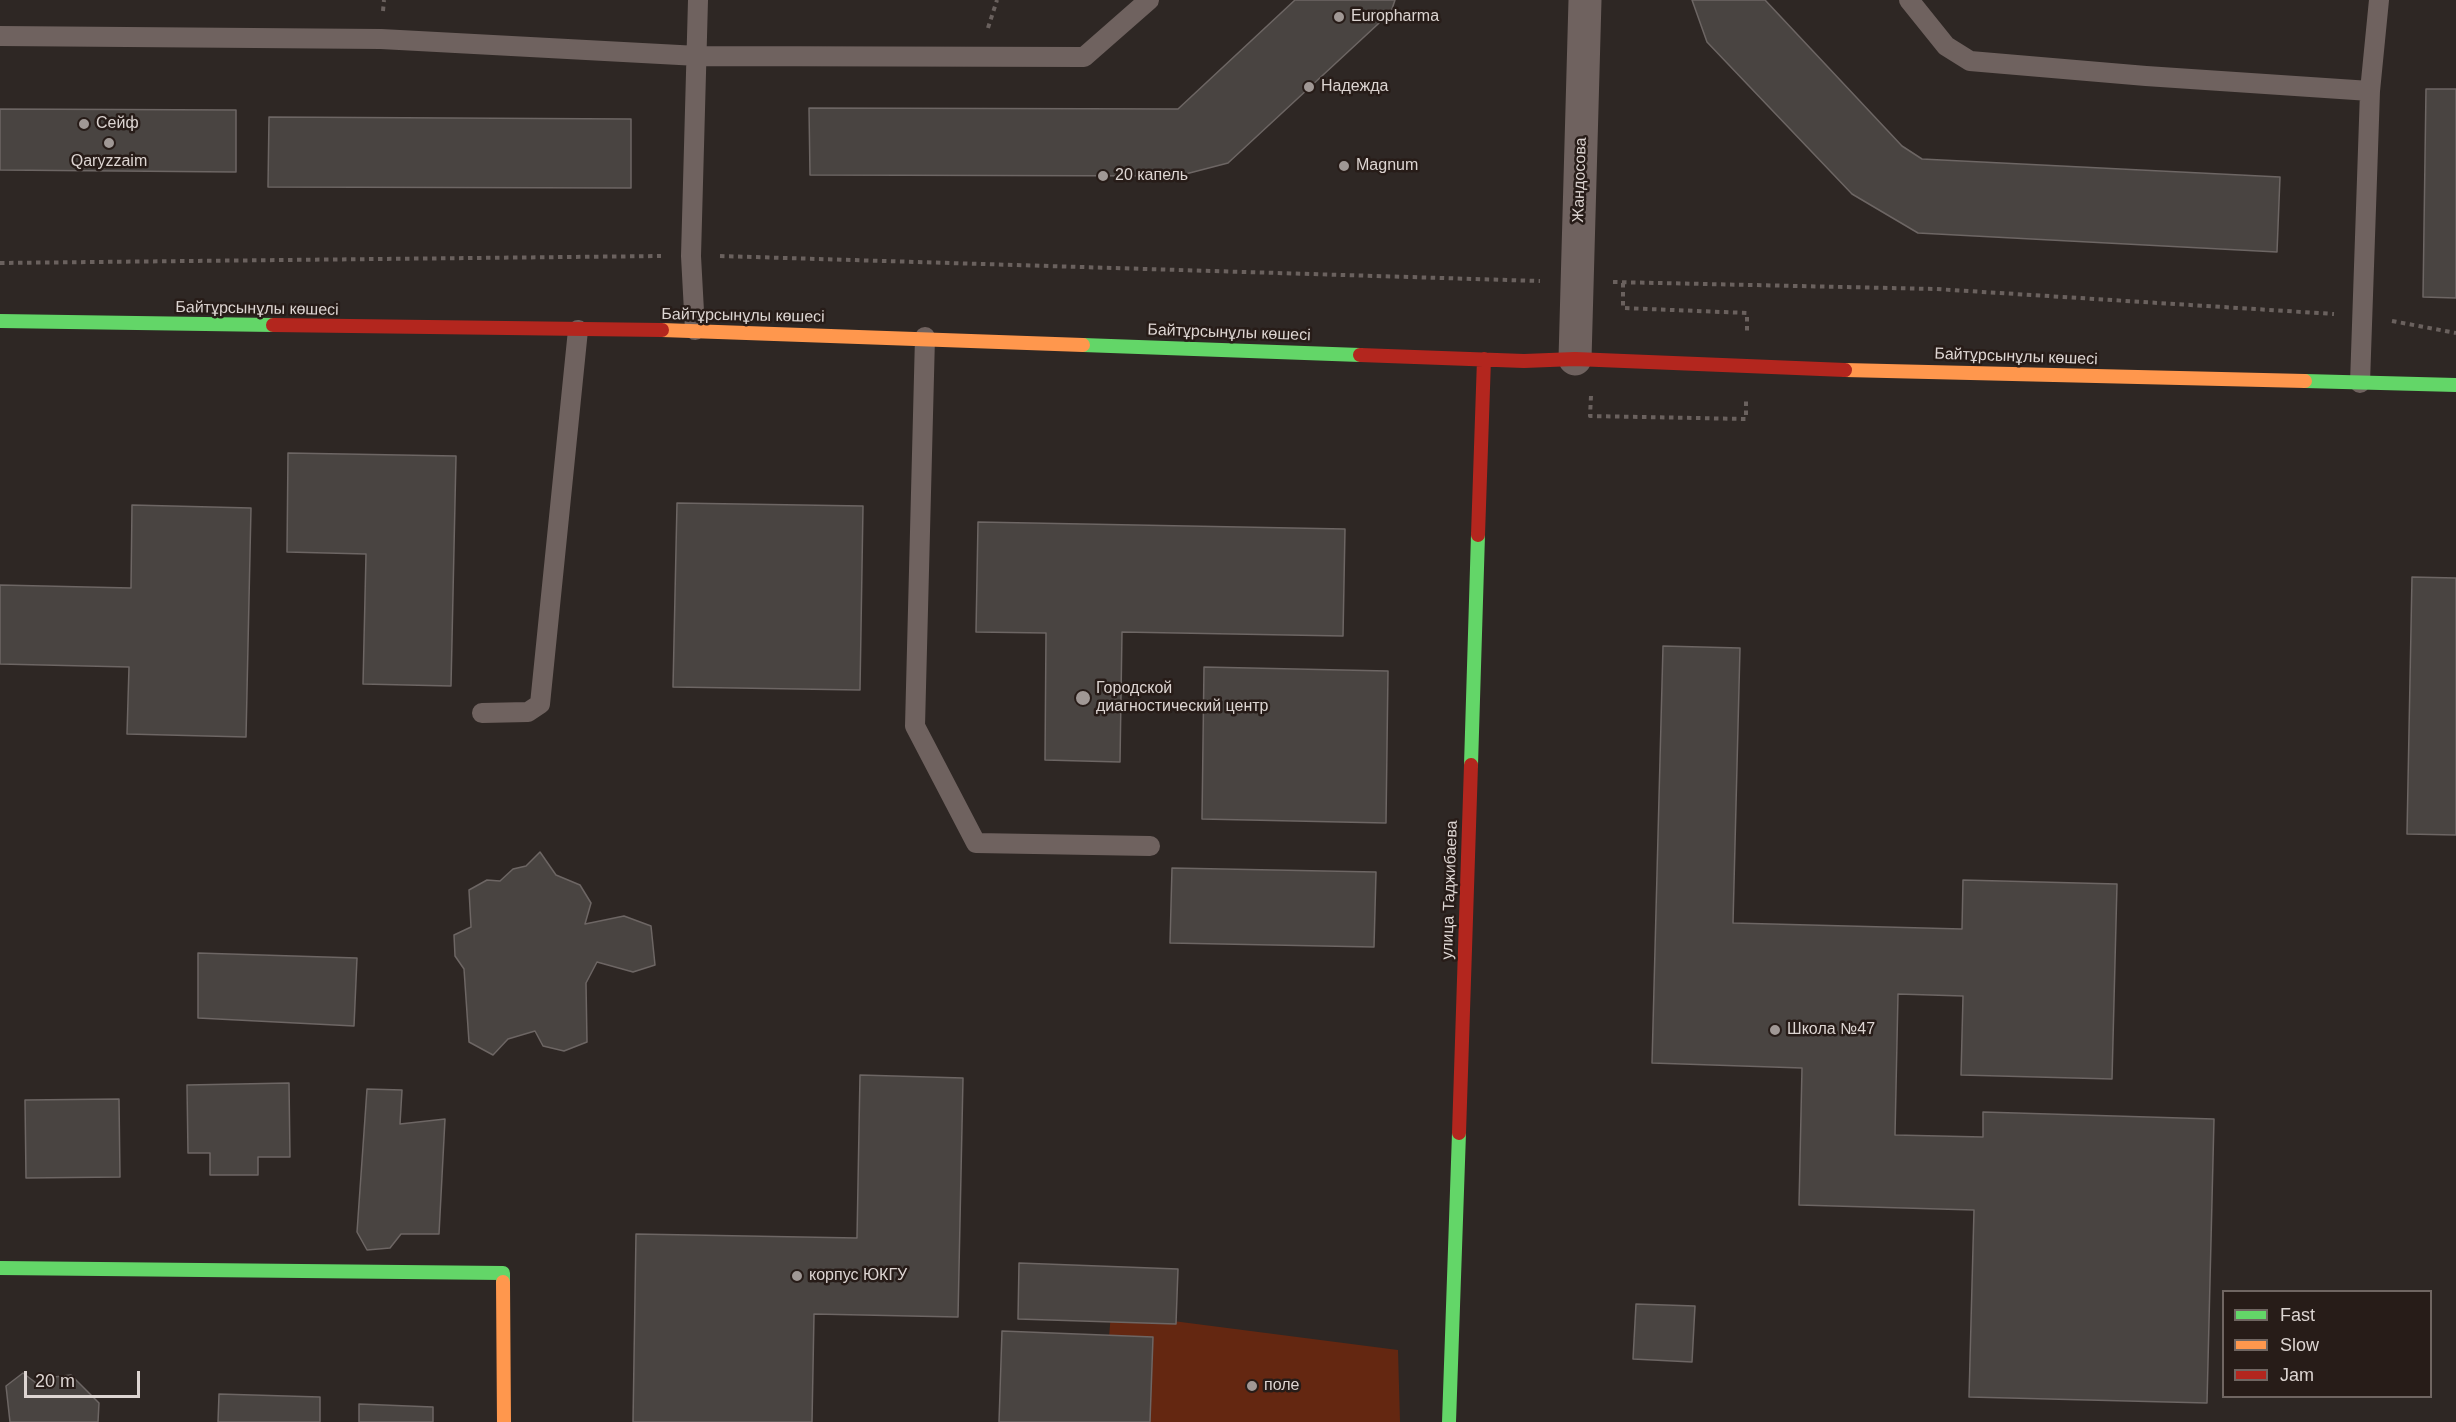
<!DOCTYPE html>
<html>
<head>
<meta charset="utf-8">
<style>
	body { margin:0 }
	#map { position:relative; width:2456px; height:1422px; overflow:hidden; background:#2e2724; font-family:Arial,sans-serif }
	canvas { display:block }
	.legend { position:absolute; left:2222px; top:1290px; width:210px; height:108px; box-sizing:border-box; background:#271c18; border:2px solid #706662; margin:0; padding:8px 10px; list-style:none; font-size:18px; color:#ddd5d2 }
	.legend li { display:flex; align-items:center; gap:12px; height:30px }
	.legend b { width:30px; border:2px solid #706662 }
	.scale { position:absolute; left:24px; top:1371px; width:116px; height:27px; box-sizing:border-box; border:3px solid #ddd5d2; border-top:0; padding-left:8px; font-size:18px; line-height:21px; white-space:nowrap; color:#ddd5d2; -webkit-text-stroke:4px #271c18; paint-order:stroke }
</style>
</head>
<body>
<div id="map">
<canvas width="2456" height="1422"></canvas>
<ul class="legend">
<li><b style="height:8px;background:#63d668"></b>Fast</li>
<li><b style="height:8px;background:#ff974d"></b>Slow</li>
<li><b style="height:8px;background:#b3261e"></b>Jam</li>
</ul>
<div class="scale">20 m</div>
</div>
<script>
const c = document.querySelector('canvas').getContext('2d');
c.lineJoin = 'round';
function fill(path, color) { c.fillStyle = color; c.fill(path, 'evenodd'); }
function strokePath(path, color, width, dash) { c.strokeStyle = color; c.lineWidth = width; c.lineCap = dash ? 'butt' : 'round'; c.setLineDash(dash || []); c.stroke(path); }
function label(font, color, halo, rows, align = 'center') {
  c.font = font + ' Arial,sans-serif'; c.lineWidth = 5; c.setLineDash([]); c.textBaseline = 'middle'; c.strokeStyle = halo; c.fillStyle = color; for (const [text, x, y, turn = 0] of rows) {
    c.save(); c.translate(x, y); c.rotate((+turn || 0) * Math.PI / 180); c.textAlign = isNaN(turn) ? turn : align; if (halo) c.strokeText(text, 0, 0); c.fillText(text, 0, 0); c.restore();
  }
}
const green = new Path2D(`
	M 1111,1313 L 1398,1350 L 1400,1422 L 1102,1422 Z`);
const building = new Path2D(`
	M 1295,0 L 1395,0 L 1391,12 L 1228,163 L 1178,176 L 810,175 L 809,108 L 1178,109 Z
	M 1692,0 L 1765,0 L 1902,146 L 1922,159 L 2280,177 L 2277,252 L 1918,233 L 1852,194 L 1707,42 Z
	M 2426,89 L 2456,89 L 2456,298 L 2423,297 Z
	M 0,109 L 236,110 L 236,172 L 0,170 Z
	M 269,117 L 631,119 L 631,188 L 268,187 Z
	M 288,453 L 456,456 L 451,686 L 363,684 L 366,554 L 287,552 Z
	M 677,503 L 863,506 L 860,690 L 673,687 Z
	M 132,505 L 251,508 L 246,737 L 127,734 L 129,667 L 0,664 L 0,585 L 131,588 Z
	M 978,522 L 1345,529 L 1343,636 L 1122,632 L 1120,762 L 1045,760 L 1046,633 L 976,632 Z
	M 2412,577 L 2456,578 L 2456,835 L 2407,834 Z
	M 1663,646 L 1740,648 L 1733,923 L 1962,929 L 1963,880 L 2117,884 L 2112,1079 L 1961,1075 L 1963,996 L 1898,994 L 1895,1135 L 1983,1137 L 1983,1112 L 2214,1119 L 2207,1403 L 1969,1397 L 1974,1210 L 1799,1205 L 1802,1068 L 1652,1063 Z
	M 1204,667 L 1388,671 L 1386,823 L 1202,819 Z
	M 540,852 L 556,875 L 580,885 L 591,903 L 585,924 L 624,916 L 651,926 L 655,965 L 633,972 L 597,962 L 586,983 L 587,1042 L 564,1051 L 543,1046 L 535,1031 L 508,1039 L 493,1055 L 469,1042 L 464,969 L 455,956 L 454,935 L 471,927 L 469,890 L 487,880 L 500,881 L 513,869 L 526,866 Z
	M 1172,868 L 1376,872 L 1374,947 L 1170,943 Z
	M 198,953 L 357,958 L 354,1026 L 198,1018 Z
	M 860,1075 L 963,1078 L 958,1317 L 814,1314 L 812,1422 L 633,1422 L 636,1234 L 857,1238 Z
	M 289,1083 L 290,1157 L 258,1157 L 258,1175 L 210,1175 L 210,1153 L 188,1153 L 187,1085 Z
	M 367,1089 L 402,1090 L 400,1124 L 445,1119 L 439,1234 L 401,1234 L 390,1248 L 367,1250 L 357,1232 Z
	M 119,1099 L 120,1177 L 26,1178 L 25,1100 Z
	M 1019,1263 L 1178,1269 L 1176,1324 L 1018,1319 Z
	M 1636,1304 L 1695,1306 L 1692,1362 L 1633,1359 Z
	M 1002,1331 L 1153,1337 L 1150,1422 L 999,1422 Z
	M 23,1373 L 40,1386 L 54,1377 L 71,1375 L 99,1403 L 98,1422 L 10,1422 L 6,1386 Z
	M 219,1394 L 320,1397 L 320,1422 L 218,1422 Z
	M 359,1404 L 433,1407 L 433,1422 L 359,1422 Z`);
const path = new Path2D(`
	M 383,11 L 384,0
	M 988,28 L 997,0
	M 720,256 L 1540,281
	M 0,263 L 661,256
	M 1613,282 L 1936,289 L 2334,314
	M 1623,283 L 1623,308 L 1747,313 L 1747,331
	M 2392,321 L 2456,333
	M 1591,396 L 1590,416 L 1746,419 L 1746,401`);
const lane = new Path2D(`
	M 1909,0 L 1946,46 L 1970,61 L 2146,76 L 2370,91
	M 0,36 L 381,39 L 698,56 L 1084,57 L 1149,0
	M 695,330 L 691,256 L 698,0
	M 925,337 L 915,726 L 976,843 L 1150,846
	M 2360,383 L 2370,91 L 2379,0
	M 482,713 L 528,712 L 540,704 L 578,330`);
const street = new Path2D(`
	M 1575,359 L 1585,0`);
const fast = new Path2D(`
	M 0,321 L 273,325
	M 1083,345 L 1360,355
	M 2305,381 L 2456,385
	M 1471,765 L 1478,535
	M 0,1268 L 503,1273 L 503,1282
	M 1449,1422 L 1459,1133`);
const slow = new Path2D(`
	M 662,330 L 1083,345
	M 1845,370 L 2305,381
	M 503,1282 L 504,1422`);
const jam = new Path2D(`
	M 273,325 L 662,330
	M 1360,355 L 1524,361 L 1575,359 L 1845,370
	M 1478,535 L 1484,359
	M 1459,1133 L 1471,765`);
const markers = [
	[1339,17,6,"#a09895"],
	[1309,87,6,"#a09895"],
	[84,124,6,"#a09895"],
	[109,143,6,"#a09895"],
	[1344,166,6,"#a09895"],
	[1103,176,6,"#a09895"],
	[1083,698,8,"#a09895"],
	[1775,1030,6,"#a09895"],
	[797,1276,6,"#a09895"],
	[1252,1386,6,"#a09895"]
];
const poiNames = [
	["Europharma",1351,17],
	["Надежда",1321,87],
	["Сейф",96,124],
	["Qaryzzaim",109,162,"center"],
	["Magnum",1356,166],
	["20 капель",1115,176],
	["Городской",1096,689],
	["диагностический центр",1096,707],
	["Школа №47",1787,1030],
	["корпус ЮКГУ",809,1276],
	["поле",1264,1386]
];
const streetNames = [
	["Жандосова",1580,180,-88],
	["Байтұрсынұлы көшесі",257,309,1],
	["Байтұрсынұлы көшесі",743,316,1],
	["Байтұрсынұлы көшесі",1229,333,2],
	["Байтұрсынұлы көшесі",2016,357,2],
	["улица Таджибаева",1450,890,-88]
];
fill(green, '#642711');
fill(building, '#494441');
strokePath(building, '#6d6664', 1.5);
strokePath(path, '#6a615e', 4, [4.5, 4.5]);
strokePath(lane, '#6f625f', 20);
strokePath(street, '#6f625f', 33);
strokePath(fast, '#63d668', 14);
strokePath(slow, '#ff974d', 14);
strokePath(jam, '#b3261e', 14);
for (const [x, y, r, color] of markers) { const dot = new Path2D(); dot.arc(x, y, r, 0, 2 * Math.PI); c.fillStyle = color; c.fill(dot); strokePath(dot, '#271c18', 2); }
label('16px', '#ddd5d2', '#271c18', poiNames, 'left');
label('16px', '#ddd5d2', '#271c18', streetNames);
</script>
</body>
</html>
